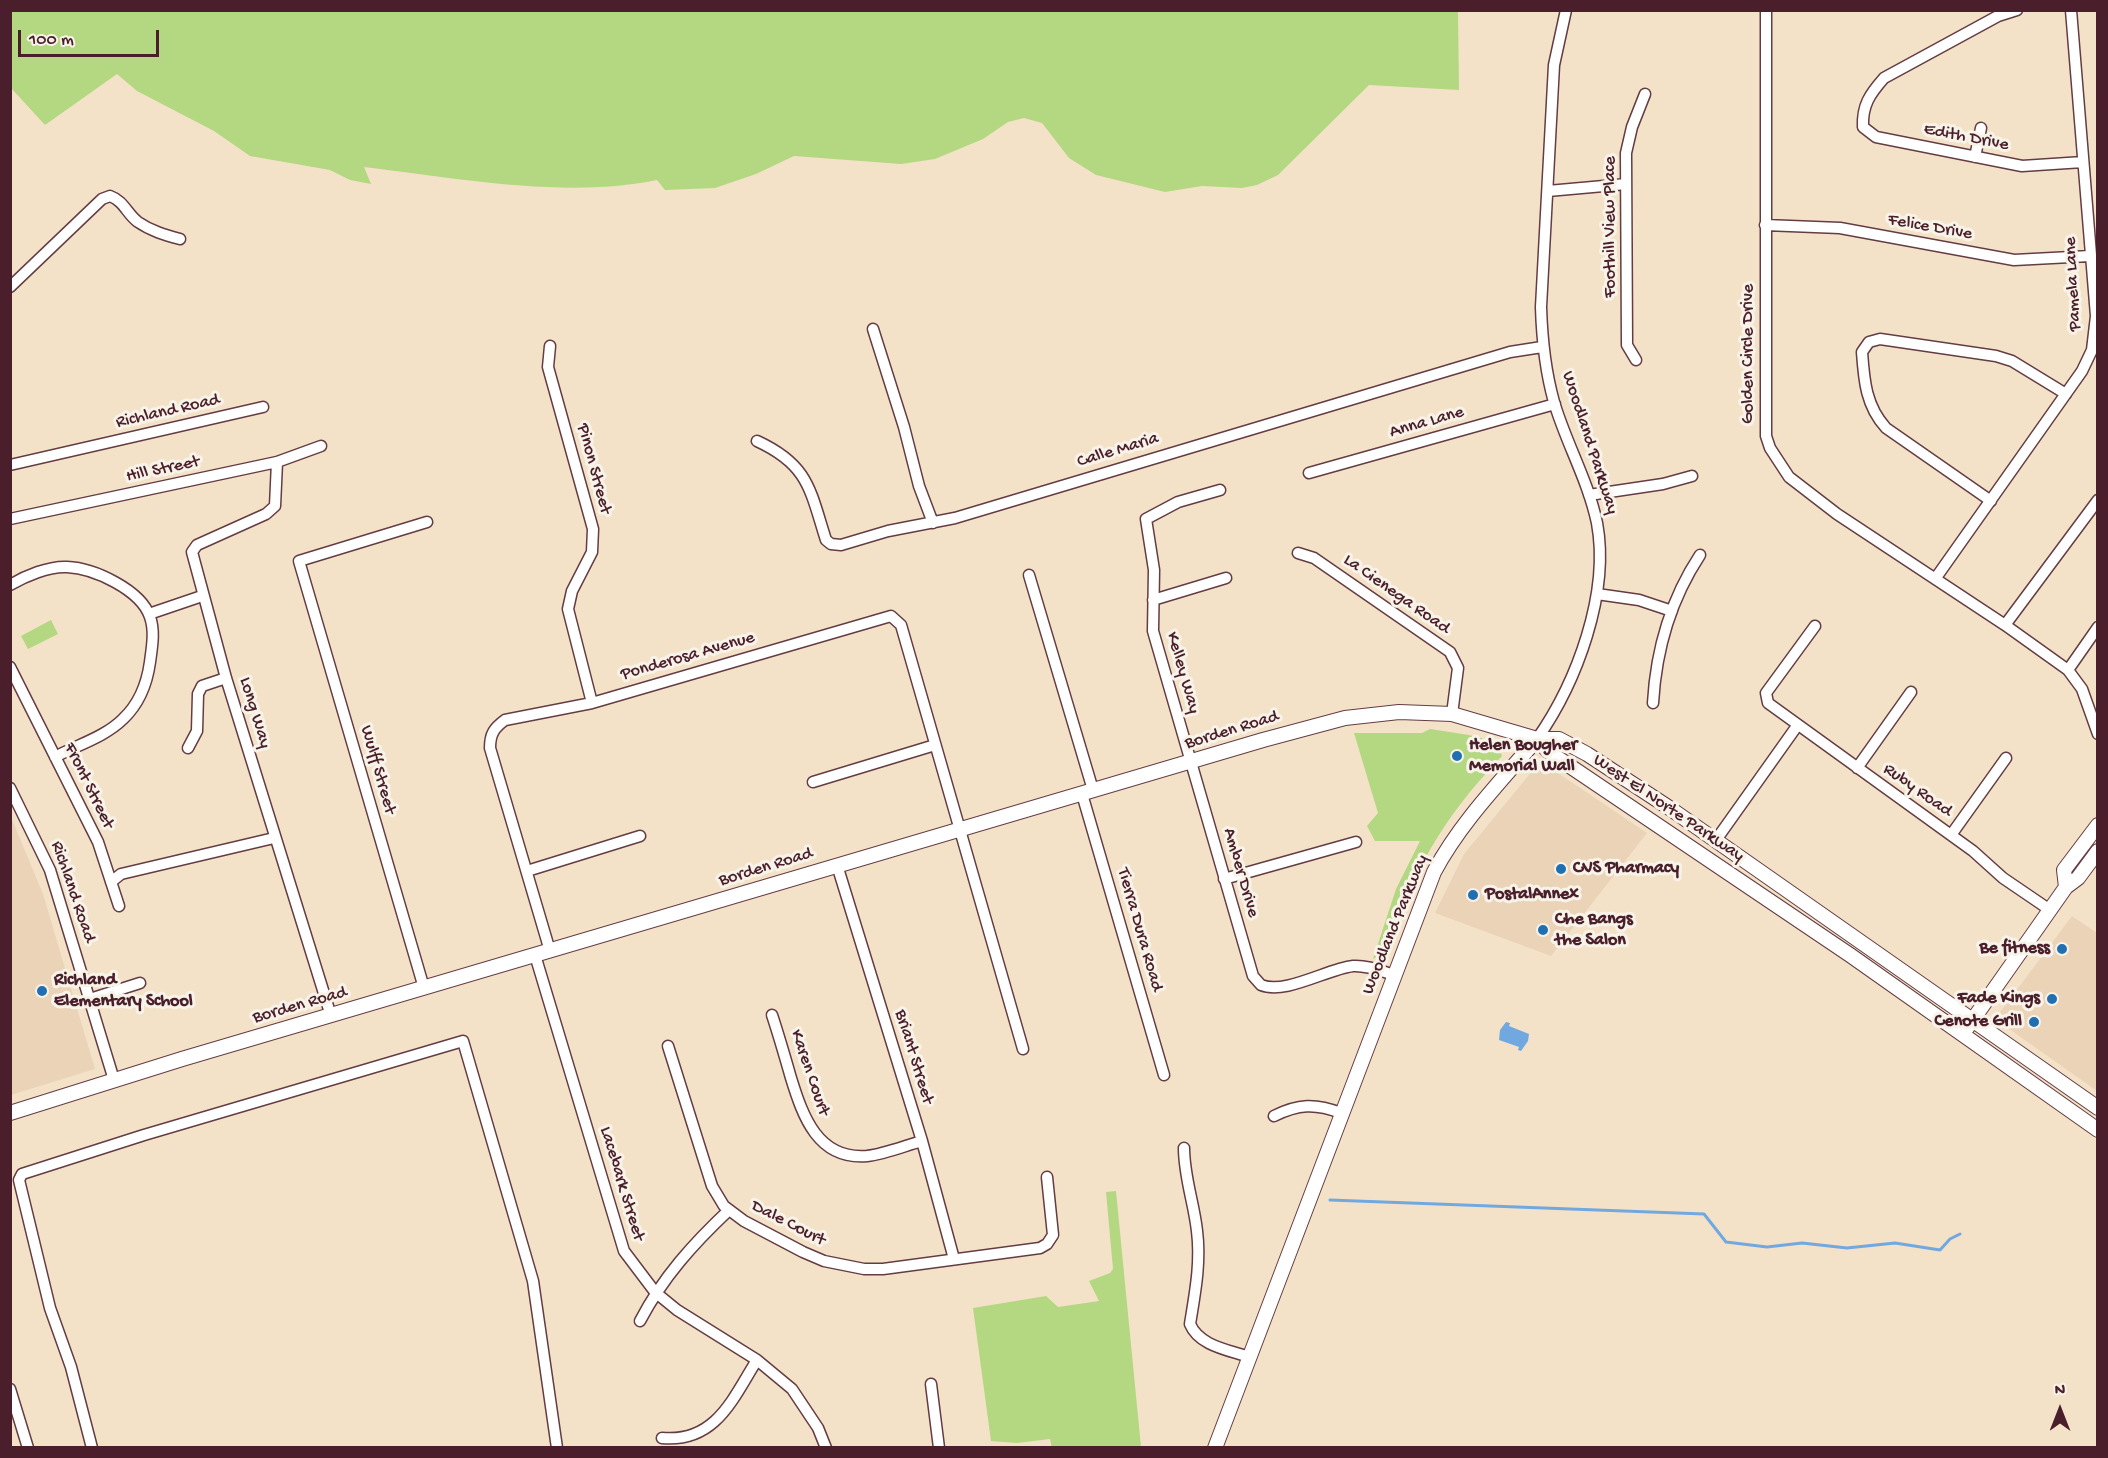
<!DOCTYPE html>
<html>
<head>
<meta charset="utf-8">
<style>
	body { margin:0 }
	#map { position:relative; width:2108px; height:1458px; overflow:hidden; background:#f4e2c8; font-family:"Gochi Hand",sans-serif }
	canvas { display:block }
	.frame { position:absolute; inset:0; border:12px solid #4a1f2b; pointer-events:none }
	.north { position:absolute; left:2030px; top:1380px; width:60px; height:60px; -webkit-text-stroke:4px #f7f3e8; paint-order:stroke; rotate:0deg; font-size:16px; font-weight:700; line-height:24px; text-align:center; color:#4a1f2b }
	.north::after { content:''; display:block; margin:auto; width:21px; height:27px; background:#4a1f2b; clip-path:polygon(50% 0,100% 100%,50% 72%,0 100%) }
	.scale { position:absolute; left:18px; top:30px; width:141px; height:27px; box-sizing:border-box; border:3px solid #4a1f2b; border-top:0; padding-left:8px; font-size:18px; line-height:21px; white-space:nowrap; color:#4a1f2b; -webkit-text-stroke:4px #f7f3e8; paint-order:stroke }
</style>
</head>
<body>
<div id="map">
<canvas width="2108" height="1458"></canvas>
<div class="frame"></div>
<div class="north">N</div>
<div class="scale">100 m</div>
</div>
<script>
const c = document.querySelector('canvas').getContext('2d');
c.lineJoin = 'round';
function fill(path, color) { c.fillStyle = color; c.fill(path, 'evenodd'); }
function strokePath(path, color, width, dash) { c.strokeStyle = color; c.lineWidth = width; c.lineCap = dash ? 'butt' : 'round'; c.setLineDash(dash || []); c.stroke(path); }
function label(font, color, halo, rows, align = 'center') {
  c.font = font + ' "Gochi Hand",sans-serif'; c.lineWidth = 6; c.setLineDash([]); c.textBaseline = 'middle'; c.strokeStyle = halo; c.fillStyle = color; for (const [text, x, y, turn = 0] of rows) {
    c.save(); c.translate(x, y); c.rotate((+turn || 0) * Math.PI / 180); c.textAlign = isNaN(turn) ? turn : align; if (halo) c.strokeText(text, 0, 0); c.fillText(text, 0, 0); c.restore();
  }
}
const built = new Path2D(`
	M 1543,763 L 1647,833 L 1551,956 L 1435,913 L 1464,854 L 1538,764 Z
	M 11,817 L 43,894 L 95,1069 L 11,1095 Z
	M 2072,916 L 2097,933 L 2097,1091 L 1995,1019 Z`);
const green = new Path2D(`
	M 11,10 L 1458,11 L 1459,90 L 1369,85 L 1278,175 L 1257,185 L 1242,188 L 1202,186 L 1165,192 L 1096,175 L 1069,158 L 1042,123 L 1024,118 L 1008,122 L 983,139 L 935,159 L 901,164 L 794,156 L 756,174 L 715,188 L 665,190 L 657,180 C 565,199 457,178 364,167 L 371,184 L 350,180 L 330,170 L 250,156 L 214,131 L 137,91 L 117,74 L 45,125 L 11,88 Z
	M 51,620 L 58,634 L 28,649 L 21,636 Z
	M 1430,729 L 1469,735 L 1496,742 L 1502,756 C 1440,821 1415,869 1385,952 L 1373,959 L 1396,889 L 1420,841 L 1375,841 L 1367,826 L 1378,813 L 1354,733 L 1422,733 Z
	M 1116,1191 L 1141,1447 L 1052,1448 L 1050,1439 L 1017,1443 L 991,1441 L 973,1308 L 1046,1296 L 1058,1307 L 1099,1301 L 1089,1281 L 1110,1273 L 1113,1269 L 1106,1192 Z`);
const water = new Path2D(`
	M 1506,1022 L 1510,1023 L 1509,1026 L 1529,1034 L 1528,1041 L 1521,1051 L 1518,1050 L 1519,1047 L 1499,1040 L 1500,1030 Z`);
const stream = new Path2D(`
	M 1330,1200 L 1704,1214 L 1726,1242 L 1767,1247 L 1802,1243 L 1847,1248 L 1895,1243 L 1940,1250 L 1950,1239 L 1960,1234`);
const minor = new Path2D(`
	M 1766,10 L 1766,436 L 1770,448 L 1789,477 L 1837,514 L 2005,625 L 2068,670 L 2082,689 L 2098,734
	M 2017,10 L 1998,16 L 1884,78 C 1870,94 1862,105 1863,127 L 1876,137 L 2022,166 L 2083,162
	M 1975,157 L 1981,128
	M 1548,191 L 1626,184
	M 1765,225 L 1840,228 L 2014,260 L 2090,256
	M 10,287 L 102,199 L 110,196 C 124,201 127,214 138,222 C 151,231 165,235 180,239
	M 873,329 L 904,427 L 919,486 L 933,523
	M 550,346 L 548,367 L 593,529 L 592,552 L 572,591 L 568,609 L 592,703
	M 1636,360 L 1627,345 L 1626,153 L 1632,127 L 1645,94
	M 757,441 C 809,465 810,490 826,540 L 831,544 L 841,545 L 888,531 L 955,518 L 1510,352 L 1542,347
	M 277,462 L 275,506 L 266,514 L 197,545 L 192,552 L 226,678 L 331,1016
	M 10,465 L 263,407
	M 1309,473 L 1555,404
	M 1220,490 L 1178,502 L 1146,519 L 1154,570 L 1153,631 L 1253,976 L 1261,985 C 1285,995 1327,969 1353,966 C 1367,965 1381,971 1394,975
	M 1589,495 L 1663,484 L 1692,476
	M 1991,501 L 1886,428 C 1866,406 1864,381 1862,352 L 1869,342 L 1880,339 L 1996,356 L 2012,361 L 2066,394
	M 10,519 L 277,462 L 321,446
	M 1298,553 L 1314,558 L 1450,652 L 1458,668 L 1452,714
	M 1029,575 L 1093,790
	M 1935,579 L 2082,371 L 2092,350 L 2096,316 L 2071,10
	M 10,585 C 25,576 49,566 67,567 C 94,568 141,590 150,617 C 155,631 152,647 150,662 C 147,684 140,703 123,719 C 105,737 77,745 55,757
	M 1597,594 L 1639,600 L 1672,611
	M 1153,600 L 1226,578
	M 149,614 L 202,596
	M 2005,625 L 2098,500
	M 1815,626 L 1766,693 L 1768,703 L 1973,851 L 2003,878 L 2050,910
	M 10,667 L 98,842 L 119,906
	M 2068,670 L 2098,627
	M 1653,703 C 1656,651 1671,599 1700,555
	M 1537,739 C 1577,682 1610,593 1597,523 C 1588,480 1566,443 1554,402 C 1545,370 1542,340 1541,307 L 1554,65 L 1566,10
	M 188,748 L 197,731 L 198,694 L 202,686 L 226,678
	M 1857,768 L 1911,692
	M 813,782 L 935,745
	M 10,788 L 50,870 L 114,1080
	M 1082,794 L 1164,1075
	M 1951,835 L 2006,758
	M 1716,840 L 1797,726
	M 837,865 L 922,1141 L 954,1259
	M 527,871 L 640,836
	M 1224,879 L 1356,842
	M 111,882 L 121,874 L 274,838
	M 550,951 L 490,748 C 490,734 494,728 505,720 L 592,703 L 891,616 L 901,625 L 1023,1049
	M 535,955 L 624,1251 L 655,1292 L 677,1310 L 757,1360 L 792,1389 L 818,1428 L 826,1448
	M 424,988 L 299,561 L 427,522
	M 90,999 L 140,983
	M 772,1015 C 779,1036 785,1057 791,1078 C 803,1117 818,1160 867,1156 C 885,1154 904,1146 922,1141
	M 668,1046 L 712,1186 L 724,1206 L 744,1221 L 803,1252 L 824,1261 L 864,1269 L 883,1269 L 1040,1248 L 1047,1244 L 1053,1235 L 1047,1177
	M 1274,1116 C 1298,1104 1315,1103 1341,1113
	M 1184,1148 C 1184,1177 1194,1203 1197,1231 C 1201,1263 1195,1293 1190,1324 C 1199,1346 1229,1350 1249,1357
	M 640,1321 C 663,1277 693,1244 729,1210
	M 931,1384 L 939,1448
	M 10,1389 L 28,1448
	M 662,1438 C 716,1443 733,1398 757,1360
	M 92,1448 L 71,1367 L 50,1308 L 19,1180 L 22,1174 L 144,1135 L 463,1041 L 533,1281 L 557,1448`);
const major = new Path2D(`
	M 1537,739 L 1549,752 L 1850,955 L 2098,1130
	M 2066,887 L 2064,870 L 2098,825
	M 1967,1028 L 2066,887 L 2078,878 L 2098,851
	M 10,1113 L 182,1059 L 1263,740 L 1345,718 L 1399,712 L 1452,714 L 1537,739 L 1559,739 L 1587,754 L 1668,807 L 2098,1108
	M 1215,1448 L 1434,872 C 1460,823 1501,781 1537,739`);
const markers = [
	[1457,756,6,"#1f6fb2"],
	[1561,869,6,"#1f6fb2"],
	[1473,895,6,"#1f6fb2"],
	[1543,930,6,"#1f6fb2"],
	[2062,949,6,"#1f6fb2"],
	[42,991,6,"#1f6fb2"],
	[2052,999,6,"#1f6fb2"],
	[2034,1022,6,"#1f6fb2"]
];
const streetNames = [
	["Edith Drive",1966,138,11],
	["Foothill View Place",1611,227,-90],
	["Felice Drive",1930,228,10],
	["Pamela Lane",2074,284,-93],
	["Golden Circle Drive",1749,354,-90],
	["Richland Road",168,412,-13],
	["Anna Lane",1427,423,-16],
	["Woodland Parkway",1589,443,72],
	["Calle Maria",1118,451,-17],
	["Pinon Street",593,469,75],
	["Hill Street",163,470,-12],
	["La Cienega Road",1396,595,35],
	["Ponderosa Avenue",688,657,-16],
	["Kelley Way",1182,673,74],
	["Long Way",254,713,73],
	["Borden Road",1232,731,-17],
	["Wulff Street",377,770,74],
	["Front Street",88,786,64],
	["Ruby Road",1917,791,35],
	["West El Norte Parkway",1668,809,34],
	["Borden Road",766,868,-17],
	["Amber Drive",1240,873,74],
	["Richland Road",72,892,71],
	["Woodland Parkway",1396,925,-68],
	["Tierra Dura Road",1139,930,74],
	["Borden Road",300,1006,-16],
	["Briant Street",913,1057,73],
	["Karen Court",809,1073,71],
	["Lacebark Street",621,1184,73],
	["Dale Court",788,1224,27]
];
const poiNames = [
	["Helen Bougher",1469,746],
	["Memorial Wall",1469,767],
	["CVS Pharmacy",1573,869],
	["PostalAnnex",1485,895],
	["Che Bangs",1555,920],
	["the Salon",1555,941],
	["Be fitness",2050,949,"right"],
	["Richland",54,981],
	["Elementary School",54,1002],
	["Fade Kings",2040,999,"right"],
	["Cenote Grill",2022,1022,"right"]
];
fill(built, '#ebd3b8');
fill(green, '#b3d881');
fill(water, '#72a8e0');
strokePath(stream, '#72a8e0', 3);
strokePath(minor, '#643c43', 13);
strokePath(major, '#643c43', 16);
strokePath(minor, '#fff', 10);
strokePath(major, '#fff', 14);
for (const [x, y, r, color] of markers) { const dot = new Path2D(); dot.arc(x, y, r, 0, 2 * Math.PI); c.fillStyle = color; c.fill(dot); strokePath(dot, '#f7f3e8', 2); }
label('18px', '#4a1f2b', '#f7f3e8', streetNames);
label('bold 18px', '#4a1f2b', '#f7f3e8', poiNames, 'left');
</script>
</body>
</html>
